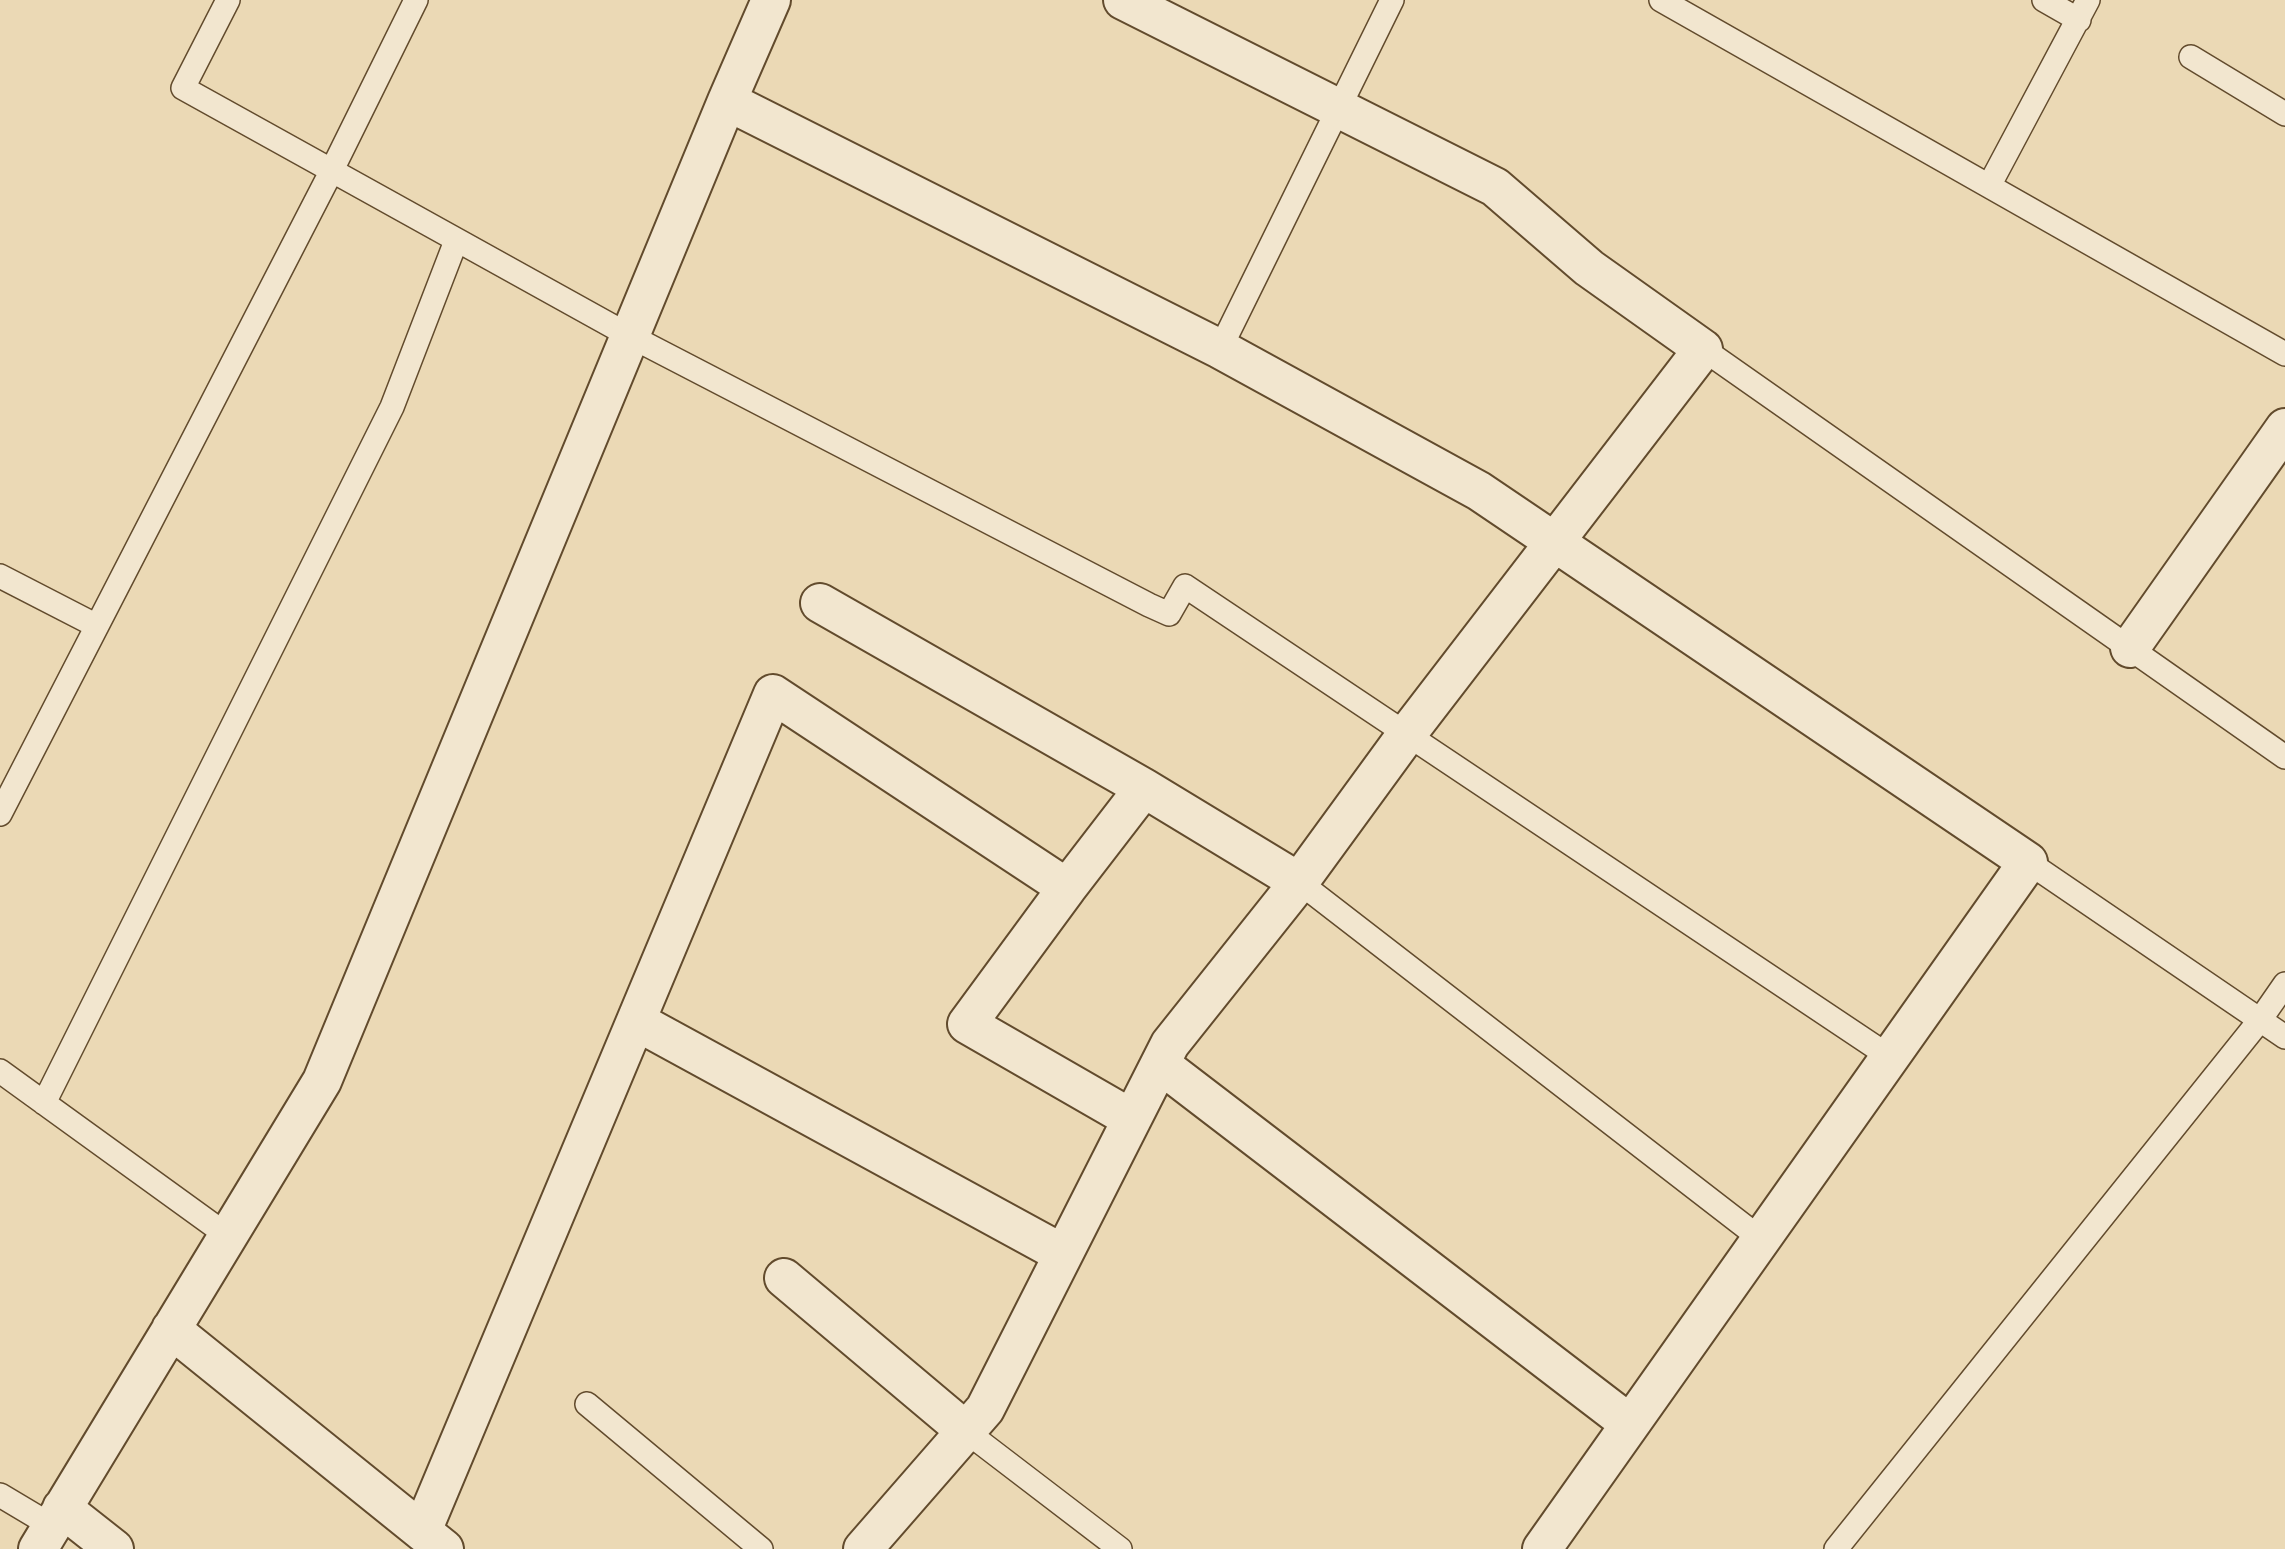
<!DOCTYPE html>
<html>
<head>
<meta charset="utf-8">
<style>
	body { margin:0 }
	canvas { display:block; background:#ebd9b5 }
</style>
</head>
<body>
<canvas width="2285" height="1549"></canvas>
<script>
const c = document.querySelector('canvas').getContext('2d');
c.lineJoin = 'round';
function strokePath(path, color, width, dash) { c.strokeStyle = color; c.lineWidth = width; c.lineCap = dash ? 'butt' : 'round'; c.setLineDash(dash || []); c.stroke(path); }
const lane = new Path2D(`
	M 228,0 L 183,88 L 630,336 L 1149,605 L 1169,614 L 1185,586 L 1890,1057
	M 1661,0 L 2285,354
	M 2044,0 L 2079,20
	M 2191,57 L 2285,114
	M 1989,186 L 2088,0
	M 1220,349 L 1392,0
	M 1703,349 L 2285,757
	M 0,576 L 97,626
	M 0,814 L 331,172 L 416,0
	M 2028,862 L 2285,1037
	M 1299,882 L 1761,1239
	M 0,1071 L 228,1236
	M 44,1103 L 392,407 L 456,241
	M 587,1404 L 761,1549
	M 967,1432 L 1120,1549
	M 0,1495 L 52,1526
	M 1836,1549 L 2260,1020 L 2285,984`);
const street = new Path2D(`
	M 727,101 L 1220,349 L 1479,491 L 2028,862 L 1542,1549
	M 820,603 L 1144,788 L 1299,882
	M 2130,648 L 2285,428
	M 636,1021 L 1063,1254
	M 1160,1064 L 1630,1424
	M 1132,1119 L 967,1024 L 1067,888 L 1144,788
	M 784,1278 L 967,1432
	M 171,1329 L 444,1549
	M 62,1508 L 114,1549
	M 422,1531 L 773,694 L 1067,888
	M 38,1549 L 322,1081 L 727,101 L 771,0
	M 863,1549 L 985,1409 L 1170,1044 L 1299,882 L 1407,734 L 1703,349 L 1589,268 L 1495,187 L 1123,0`);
strokePath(lane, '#624b2d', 26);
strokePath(street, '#624b2d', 42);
strokePath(lane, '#f2e6cf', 23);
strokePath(street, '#f2e6cf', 38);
</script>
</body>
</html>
